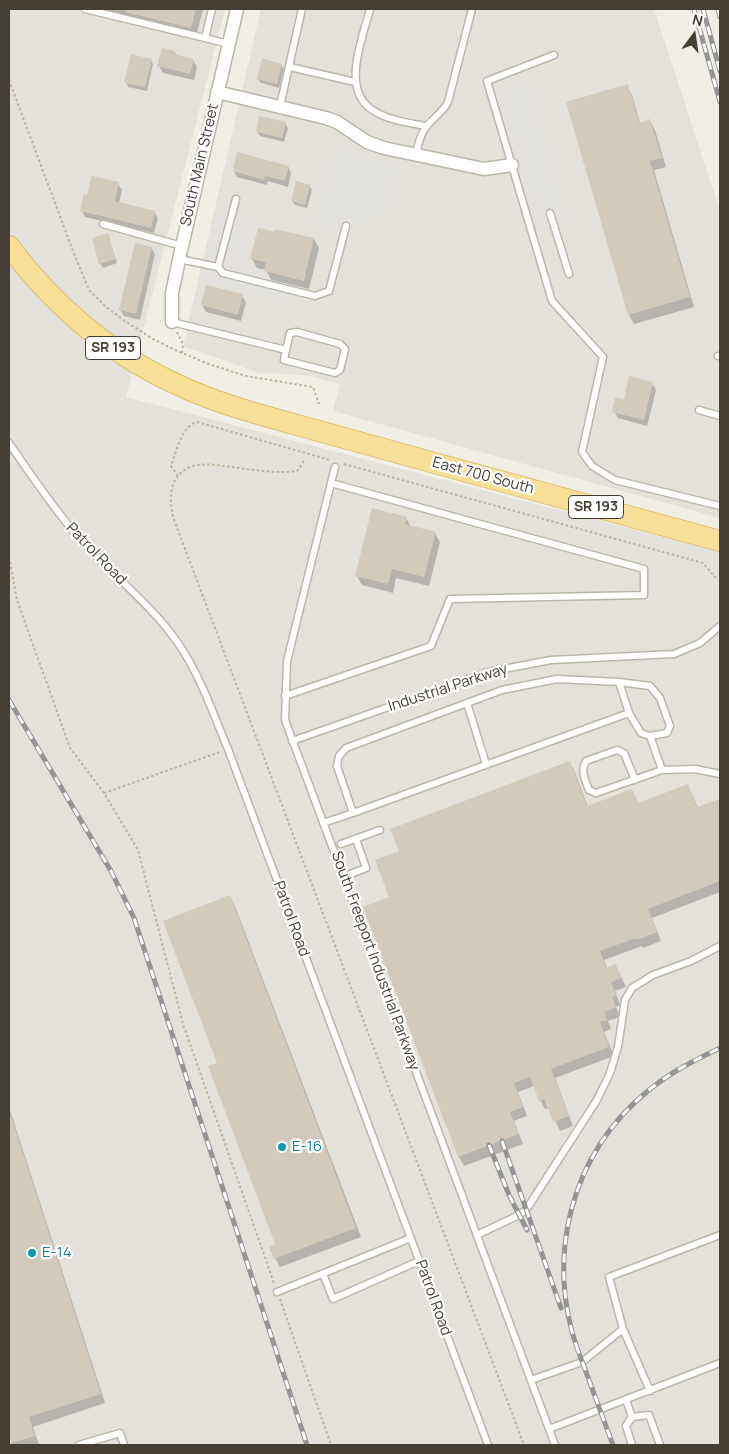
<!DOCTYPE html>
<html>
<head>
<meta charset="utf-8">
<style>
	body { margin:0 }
	#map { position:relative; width:729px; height:1454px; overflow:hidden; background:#f1eee5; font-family:Manrope,sans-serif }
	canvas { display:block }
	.frame { position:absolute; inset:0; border:10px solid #443e35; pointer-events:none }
	.north { position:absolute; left:669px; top:10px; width:50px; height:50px; -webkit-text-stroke:4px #fff; paint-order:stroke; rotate:14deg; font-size:14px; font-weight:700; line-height:20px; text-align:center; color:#443e35 }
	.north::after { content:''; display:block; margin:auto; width:18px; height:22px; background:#443e35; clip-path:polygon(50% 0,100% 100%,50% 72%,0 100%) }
</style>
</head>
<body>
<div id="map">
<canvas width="729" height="1454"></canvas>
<div class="frame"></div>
<div class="north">N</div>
</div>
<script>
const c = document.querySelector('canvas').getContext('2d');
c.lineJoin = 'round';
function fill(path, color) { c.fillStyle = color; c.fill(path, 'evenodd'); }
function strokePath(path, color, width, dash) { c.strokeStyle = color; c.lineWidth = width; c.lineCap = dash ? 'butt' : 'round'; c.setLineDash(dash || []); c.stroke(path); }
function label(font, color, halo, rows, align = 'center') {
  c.font = font + ' Manrope,sans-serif'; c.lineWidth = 4.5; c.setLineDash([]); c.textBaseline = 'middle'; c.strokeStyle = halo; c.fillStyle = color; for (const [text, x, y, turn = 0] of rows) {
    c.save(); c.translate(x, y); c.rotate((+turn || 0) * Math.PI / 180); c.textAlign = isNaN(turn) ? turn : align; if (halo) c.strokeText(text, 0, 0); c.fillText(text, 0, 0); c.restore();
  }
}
const industrial = new Path2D(`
	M 9,9 L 225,9 L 126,397 L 720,552 L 720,1445 L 9,1445 Z
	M 261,9 L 654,9 L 720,211 L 720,518 L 333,411 L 340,384 L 306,375 L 259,373 L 183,346 Z`);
const parking = new Path2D(`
	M 529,80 L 567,221 L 543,234 L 499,89 Z
	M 335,147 L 399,165 L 386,211 L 344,233 L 313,226 Z
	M 217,213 L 252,221 L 243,266 L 291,278 L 286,302 L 200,281 Z`);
const shadow = new Path2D(`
	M 82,9 L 203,9 L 196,37 Z
	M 174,52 L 177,56 L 193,60 L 197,67 L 194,80 L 163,73 L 159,66 Z
	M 151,60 L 153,64 L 147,91 L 128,87 L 126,82 Z
	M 281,65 L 284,69 L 279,88 L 261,83 L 258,79 Z
	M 627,86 L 632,95 L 640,123 L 650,121 L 655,130 L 666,167 L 654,170 L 694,307 L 634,324 L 629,315 L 567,103 Z
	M 285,123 L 288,128 L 284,142 L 260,136 L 257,132 Z
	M 288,167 L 291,173 L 288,187 L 268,181 L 267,185 L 237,177 L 234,171 Z
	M 118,184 L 122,190 L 119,203 L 154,212 L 158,218 L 154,233 L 85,217 L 82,211 L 88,196 Z
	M 309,186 L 312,190 L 307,208 L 295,205 L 292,201 Z
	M 108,235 L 117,263 L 103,268 L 100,263 Z
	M 314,239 L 319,248 L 309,289 L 271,280 L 266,270 L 257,268 L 252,259 Z
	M 151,248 L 155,254 L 140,320 L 124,316 L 120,309 Z
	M 242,296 L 246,302 L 241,321 L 206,312 L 202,305 Z
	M 652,383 L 656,390 L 647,426 L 618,418 L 614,411 Z
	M 406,518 L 411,527 L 435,533 L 440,542 L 429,586 L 396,578 L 393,593 L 362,585 L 357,576 Z
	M 570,763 L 575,772 L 588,807 L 632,790 L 639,804 L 688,785 L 698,808 L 720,800 L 720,892 L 652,918 L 661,941 L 643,948 L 642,946 L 604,960 L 607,969 L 616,966 L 626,987 L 615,991 L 620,1005 L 616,1007 L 620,1017 L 608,1021 L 611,1029 L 604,1032 L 614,1056 L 555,1078 L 573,1126 L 560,1131 L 549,1108 L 545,1109 L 540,1100 L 534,1086 L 518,1092 L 527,1116 L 514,1121 L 523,1144 L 464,1166 L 459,1157 L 365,907 L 391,898 L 400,852 Z
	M 230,897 L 235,906 L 361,1237 L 280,1267 L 275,1258 L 277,1245 L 219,1064 Z
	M 9,1107 L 105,1403 L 33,1427 L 39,1445 L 12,1445 L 9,1436 Z`);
const building = new Path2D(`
	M 126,9 L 196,9 L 191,28 L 125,12 Z
	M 162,48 L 175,51 L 174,54 L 194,59 L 190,74 L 157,66 Z
	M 131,54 L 152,59 L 145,87 L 124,83 Z
	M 262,58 L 282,64 L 277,84 L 257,79 Z
	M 628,84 L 639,123 L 650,119 L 662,158 L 650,161 L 690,297 L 628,315 L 566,102 Z
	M 259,116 L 286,122 L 282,138 L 256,132 Z
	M 237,152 L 289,166 L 285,181 L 265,176 L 264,180 L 233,171 Z
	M 92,176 L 119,182 L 115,201 L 155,211 L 151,228 L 80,211 L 84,194 L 87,195 Z
	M 296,181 L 310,185 L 305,205 L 291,201 Z
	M 258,228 L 274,231 L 275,229 L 314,238 L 304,281 L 264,271 L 266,262 L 250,259 Z
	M 108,233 L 116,259 L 99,264 L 92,238 Z
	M 135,243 L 152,247 L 136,314 L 119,310 Z
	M 206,285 L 243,294 L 238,315 L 201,305 Z
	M 629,376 L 653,382 L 644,420 L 612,412 L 615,397 L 624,399 Z
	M 372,508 L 407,517 L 405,524 L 436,532 L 424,577 L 392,569 L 388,584 L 355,576 Z
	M 570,761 L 587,806 L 632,789 L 638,803 L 688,784 L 697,807 L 720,799 L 720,881 L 648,909 L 657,932 L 637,940 L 636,938 L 600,951 L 606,968 L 616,964 L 621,978 L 611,982 L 616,996 L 612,997 L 616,1007 L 604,1012 L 607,1020 L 600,1022 L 609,1047 L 551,1069 L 569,1116 L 553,1122 L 544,1099 L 539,1101 L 530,1077 L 514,1083 L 523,1107 L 510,1112 L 519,1134 L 458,1157 L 363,907 L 389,897 L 375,860 L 399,851 L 390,829 Z
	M 230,895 L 356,1228 L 274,1259 L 269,1247 L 275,1244 L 208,1066 L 217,1063 L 163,921 Z
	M 11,1116 L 101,1394 L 29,1417 L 35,1436 L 9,1444 L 9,1117 Z`);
const path = new Path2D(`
	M 9,80 L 73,251 L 89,290 L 106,307 L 125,321 L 153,339 L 175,350 L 209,364 L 246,376 L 313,387 L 319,404
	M 177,332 L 183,344 L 182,353
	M 304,461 L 297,471 C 273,474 248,469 224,466 C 215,465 202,463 193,466 C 169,474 169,496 173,517 L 524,1445
	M 344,464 L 703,563 L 715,577 L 720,578
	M 178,476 L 171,466 C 176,452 181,427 197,422 L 330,460
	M 9,557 L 17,600 L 70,748 L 104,793 L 138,850 L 183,1024 L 274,1283
	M 104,793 L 220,752
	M 280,1299 L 331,1445`);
const service = new Path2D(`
	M 85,9 L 205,38
	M 212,9 L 205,38 L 229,44
	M 370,9 C 363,37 341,88 371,109 C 386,120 409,123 426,126
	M 554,55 L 487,81 L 552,301 L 603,357 L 582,452 L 592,466 L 615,480 L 720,506
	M 290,67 L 355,82
	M 280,106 L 302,9
	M 416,155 C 418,145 420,135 426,127 C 433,118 443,112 448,102 L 472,9
	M 550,213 L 569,274
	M 103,224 L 182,246
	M 179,259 L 218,267 L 236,199
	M 218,267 L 223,273 L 315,296 L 329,291 L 346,226
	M 172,322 L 286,350 L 290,333 L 297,332 L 340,344 L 345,349 L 340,370 L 335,373 L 284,360 L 286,350
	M 718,356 L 720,356
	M 699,410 L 720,416
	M 9,443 C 31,475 53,508 79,538 C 111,574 150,603 178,643 C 200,675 213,713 228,749 L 488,1445
	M 335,467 L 287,661 L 285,720 L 555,1445
	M 619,682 L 650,686 L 660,698 L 670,726 L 667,733 L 650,736 L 641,733 L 629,713
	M 285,696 L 431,646 L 450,599 L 644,595 L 644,569 L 331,483
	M 467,703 L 486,764
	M 292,741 L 488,672 L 551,660 L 674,654 L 700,643 L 720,626
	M 662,770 L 695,769 L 720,774
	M 635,780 L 624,753 L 617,750 L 586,761 C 580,771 585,780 589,790 L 596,793 L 662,770 L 650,736
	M 323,823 L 353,813 L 629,713 L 619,682 L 557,679 L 502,690 L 346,748 L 339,756 L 337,766 L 353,813
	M 341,844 L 380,830
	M 343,877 L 366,868 L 356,839
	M 477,1235 L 519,1215 L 526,1210 L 597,1100 L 610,1073 L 618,1047 L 625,1000 L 632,988 L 653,975 L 691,961 L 720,946
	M 323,1274 L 333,1299 L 419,1261
	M 277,1292 L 411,1238
	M 623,1329 L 650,1391
	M 531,1380 L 582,1362 L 623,1329 L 609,1277 L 720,1235
	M 626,1400 L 632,1417 L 649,1415 L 660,1445
	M 632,1417 L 626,1426 L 632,1445
	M 549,1429 L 720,1363
	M 79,1445 L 120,1433 L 124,1445`);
const minor = new Path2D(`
	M 217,92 L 326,118 L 337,122 L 367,142 L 384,148 L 484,169 L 512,165
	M 172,322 L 172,293 L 182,246 L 237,9`);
const primary = new Path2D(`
	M 9,246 C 52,304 109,353 174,383 C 211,401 250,412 290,423 C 337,436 384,449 431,462 C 527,488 624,515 720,541`);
const rail = new Path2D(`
	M 694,9 L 720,102
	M 703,9 L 720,71
	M 718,9 L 720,17
	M 9,700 L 111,871 L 134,918 L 307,1445
	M 502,1141 L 561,1308
	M 489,1145 L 509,1195 L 527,1230
	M 576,1345 L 613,1445
	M 578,1351 C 545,1257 570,1154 649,1090 C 671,1072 695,1060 720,1048`);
const markers = [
	[282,1147,5,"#0f9aa8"],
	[32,1253,5,"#0f9aa8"]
];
const shields = [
	[113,348,55],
	[596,507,55]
];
const shieldNames = [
	["SR 193",113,348],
	["SR 193",596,507]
];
const streetNames = [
	["South Main Street",200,165,-77],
	["East 700 South",483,476,15],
	["Patrol Road",96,554,46],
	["Industrial Parkway",448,688,-18],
	["Patrol Road",291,919,70],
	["South Freeport Industrial Parkway",375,961,70],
	["Patrol Road",433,1298,70]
];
const cultureNames = [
	["E-16",292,1147],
	["E-14",42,1253]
];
fill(industrial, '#e4e0da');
fill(parking, '#e3e1dd');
fill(shadow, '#0003');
fill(building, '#d2cabc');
strokePath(service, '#bcb6a9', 9);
strokePath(minor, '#bcb6a9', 15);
strokePath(primary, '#dbbd6a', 22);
strokePath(path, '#bdb29b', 2, [2.5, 2.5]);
strokePath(service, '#fff', 6);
strokePath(minor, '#fff', 12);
strokePath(primary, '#f7df98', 20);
strokePath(rail, '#949494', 5);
strokePath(rail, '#fff', 3, [9]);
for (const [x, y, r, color] of markers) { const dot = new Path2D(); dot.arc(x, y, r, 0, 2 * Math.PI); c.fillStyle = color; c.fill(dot); strokePath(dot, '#fff', 2); }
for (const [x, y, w] of shields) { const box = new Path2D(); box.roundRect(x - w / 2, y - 11.5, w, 23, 4); c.fillStyle = '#fff'; c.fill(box); strokePath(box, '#443e35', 1); }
label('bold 14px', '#443e35', null, shieldNames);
label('15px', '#443e35', '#fff', streetNames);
label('15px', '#0d838f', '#fff', cultureNames, 'left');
</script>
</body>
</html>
